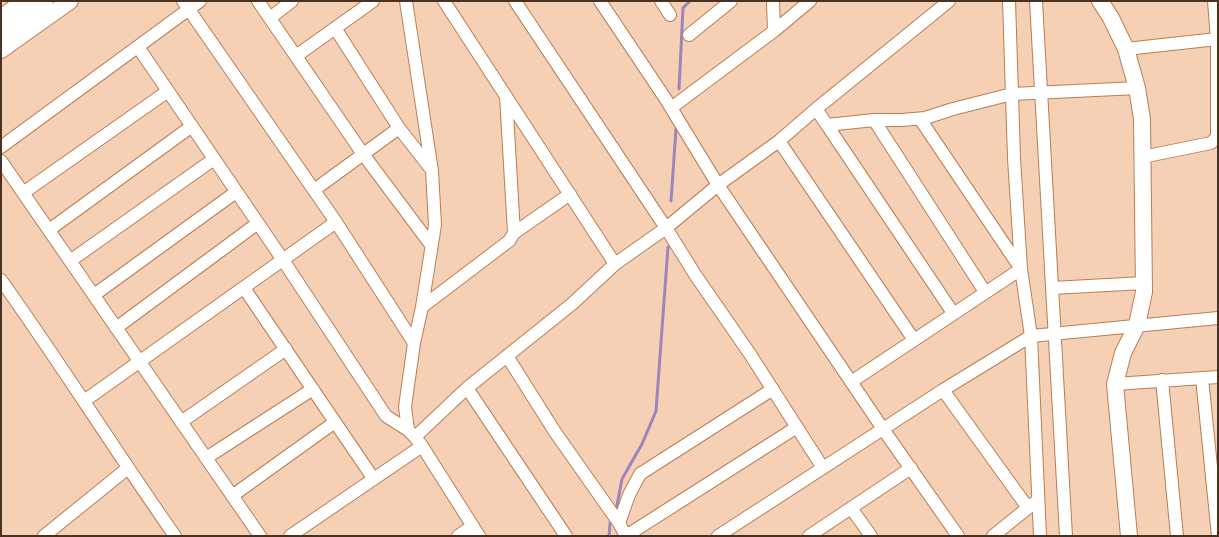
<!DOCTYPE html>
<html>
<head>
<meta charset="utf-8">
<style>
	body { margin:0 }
	#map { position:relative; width:1219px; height:537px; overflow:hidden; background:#f6d0b5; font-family:"Nunito Sans",sans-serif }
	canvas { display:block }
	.frame { position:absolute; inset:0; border:2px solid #4b311f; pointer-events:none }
</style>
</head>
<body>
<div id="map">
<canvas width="1219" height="537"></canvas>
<div class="frame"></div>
</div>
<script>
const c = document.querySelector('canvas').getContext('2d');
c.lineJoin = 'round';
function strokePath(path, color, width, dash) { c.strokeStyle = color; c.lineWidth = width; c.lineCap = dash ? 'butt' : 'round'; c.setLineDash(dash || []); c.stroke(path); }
const stream = new Path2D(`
	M 679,89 L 683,8 L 690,1
	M 671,201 L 676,129
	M 616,510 L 622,479 L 642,444 L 656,411 L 668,247
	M 609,536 L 610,523`);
const street = new Path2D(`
	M 183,1 L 336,222 L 414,343 L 405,407 L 408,430 L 415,437 L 422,446 L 479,536
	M 258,1 L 363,154 L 431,245
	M 406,1 L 432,171 L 435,225 L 422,307 L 414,343
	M 444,1 L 615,264
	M 515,1 L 666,228 L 696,276 L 750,354 L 823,468
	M 600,1 L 665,98 L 718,185 L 883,429 L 958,536
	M 661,1 L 670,15
	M 773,1 L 774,31
	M 1009,1 L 1014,158 L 1021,269 L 1031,336 L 1040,536
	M 1036,1 L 1066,536
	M 270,18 L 292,1
	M 335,28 L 399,128 L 431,169
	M 689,35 L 731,1
	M 138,47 L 283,260 L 386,416 L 408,430
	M 1126,49 L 1217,39 L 1214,1
	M 296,56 L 373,1
	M 671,108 L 774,31 L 810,1
	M 816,109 L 827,125 L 874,120 L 902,120 L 925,118 L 953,109 L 1012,94 L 1137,88
	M 874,120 L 985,292
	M 827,125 L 953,313
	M 779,141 L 914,340
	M 1,147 L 200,1
	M 1142,157 L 1211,143 L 1217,137 L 1217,39
	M 1,161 L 260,536
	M 314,190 L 399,128
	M 23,193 L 168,91
	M 49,230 L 192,126
	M 514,233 L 570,194
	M 70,261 L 214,159
	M 1,280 C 61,364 116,452 175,536
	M 244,288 L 373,478
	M 1052,288 L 1144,283
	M 94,295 L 236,192
	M 422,307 L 509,241 L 514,233 L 506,96
	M 116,328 L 258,223
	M 507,356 L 555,432 L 619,523 L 626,536
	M 1202,378 L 1218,536
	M 1162,380 L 1177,536
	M 851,382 L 1021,269 L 920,119
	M 1115,384 L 1218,377
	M 467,388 L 566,536
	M 943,390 L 1028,508
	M 84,401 L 336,222
	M 181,422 L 286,349
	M 415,437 L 467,388 L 572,304 L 615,264 L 666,228 L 718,185 L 779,141 L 816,109 L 949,1
	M 206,458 L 313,389
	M 232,496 L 335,422
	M 851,508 L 871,536
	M 619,523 L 629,495 L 640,474 L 773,389
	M 44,536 L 128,468
	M 290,536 L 422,446
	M 458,536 L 473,526
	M 626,536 L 797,427
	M 718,536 L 943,390 L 1031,336 L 1218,318
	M 809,536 L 911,468
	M 993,536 L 1034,503`);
const secondary = new Path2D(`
	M 1100,1 L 1111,18 L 1126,49 L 1137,88 L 1142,119 L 1144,292 L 1137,325 L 1123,353 L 1115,384 L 1129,536
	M 1,33 L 45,1
	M 1,50 L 70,1`);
const highway = new Path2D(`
	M 1,21 L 28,1`);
strokePath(stream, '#9d85bb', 3);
strokePath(street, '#b97e54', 14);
strokePath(secondary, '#b97e54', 18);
strokePath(highway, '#b97e54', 23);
strokePath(street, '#fff', 12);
strokePath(secondary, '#fff', 16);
strokePath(highway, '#fff', 21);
</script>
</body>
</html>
